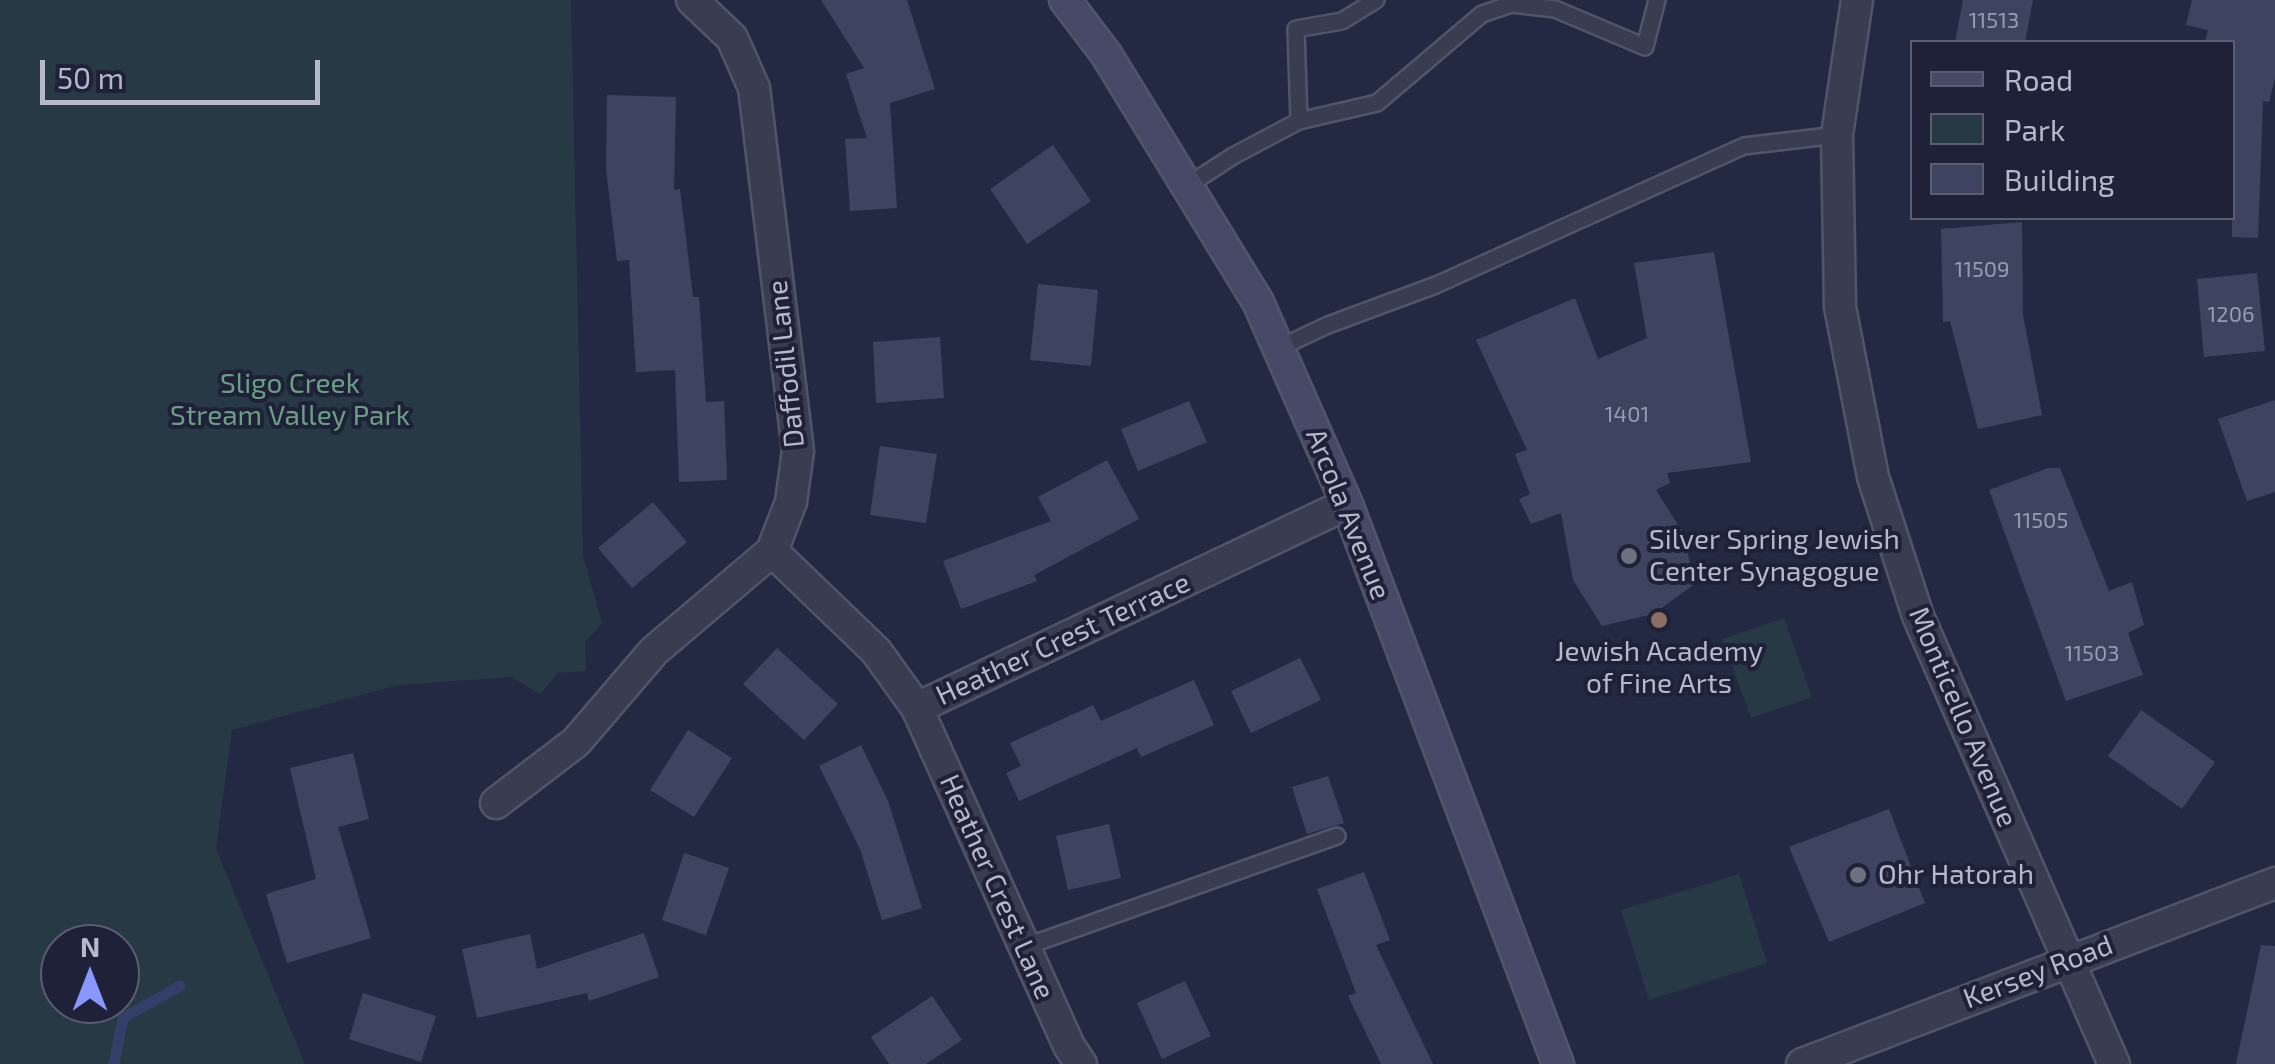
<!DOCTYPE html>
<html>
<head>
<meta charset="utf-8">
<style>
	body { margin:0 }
	#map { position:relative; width:2275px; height:1064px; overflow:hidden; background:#242943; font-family:"Exo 2",sans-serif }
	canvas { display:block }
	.legend { position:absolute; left:1910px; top:40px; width:325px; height:180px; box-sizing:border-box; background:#1e2138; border:2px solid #5b5e73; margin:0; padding:12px 18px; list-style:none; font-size:30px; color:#b6b9cc }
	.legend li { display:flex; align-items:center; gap:20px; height:50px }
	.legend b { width:50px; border:2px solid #5b5e73 }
	.north { position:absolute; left:40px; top:924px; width:100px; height:100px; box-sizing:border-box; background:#1e2138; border:2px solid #5b5e73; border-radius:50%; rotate:0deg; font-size:28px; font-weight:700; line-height:40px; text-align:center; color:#b6b9cc }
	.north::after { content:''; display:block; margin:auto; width:35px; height:45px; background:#8997fe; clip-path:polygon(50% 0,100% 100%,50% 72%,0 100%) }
	.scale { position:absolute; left:40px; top:60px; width:280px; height:45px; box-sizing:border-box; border:5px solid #b6b9cc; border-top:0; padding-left:12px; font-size:30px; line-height:35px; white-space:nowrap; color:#b6b9cc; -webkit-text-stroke:8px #1e2138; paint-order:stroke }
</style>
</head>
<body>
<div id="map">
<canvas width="2275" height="1064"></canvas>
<ul class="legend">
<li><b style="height:12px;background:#474a66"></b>Road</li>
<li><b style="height:28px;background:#273944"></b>Park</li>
<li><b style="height:28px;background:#3e4460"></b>Building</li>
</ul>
<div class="north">N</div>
<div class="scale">50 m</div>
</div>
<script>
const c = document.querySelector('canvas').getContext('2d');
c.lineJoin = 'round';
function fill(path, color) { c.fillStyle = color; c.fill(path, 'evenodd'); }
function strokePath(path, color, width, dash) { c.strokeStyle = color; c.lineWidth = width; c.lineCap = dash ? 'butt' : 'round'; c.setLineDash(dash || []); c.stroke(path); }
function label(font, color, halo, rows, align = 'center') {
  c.font = font + ' "Exo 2",sans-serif'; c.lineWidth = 8; c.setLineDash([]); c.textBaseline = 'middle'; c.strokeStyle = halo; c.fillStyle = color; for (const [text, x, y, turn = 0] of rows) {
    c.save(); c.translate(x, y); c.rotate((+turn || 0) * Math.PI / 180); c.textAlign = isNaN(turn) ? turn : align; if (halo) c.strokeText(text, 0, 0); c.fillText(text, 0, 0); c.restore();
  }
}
const green = new Path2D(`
	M 0,0 L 571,0 L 583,556 L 602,623 L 585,642 L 586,671 L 558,673 L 540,694 L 511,677 L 398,685 L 232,730 L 216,849 L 305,1064 L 0,1064 ZM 120,944 L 120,1004 L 60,1004 L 60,944 Z
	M 1784,618 L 1812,697 L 1751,718 L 1722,639 Z
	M 1739,874 L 1767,963 L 1649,1000 L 1621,910 Z`);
const stream = new Path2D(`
	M 114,1064 L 123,1018 L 180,986`);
const building = new Path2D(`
	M 821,0 L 907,0 L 935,89 L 890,103 L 897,208 L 850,211 L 845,139 L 867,138 L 846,74 L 864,68 Z
	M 1963,0 L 2033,0 L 2025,42 L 1955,42 Z
	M 2192,0 L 2275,0 L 2275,78 L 2269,102 L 2263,101 L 2258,238 L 2232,237 L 2232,42 L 2205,42 L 2208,30 L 2186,25 Z
	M 607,95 L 676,97 L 674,190 L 680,189 L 693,297 L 699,297 L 706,402 L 724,401 L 727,480 L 679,482 L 675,370 L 636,372 L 629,260 L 617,261 L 606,169 Z
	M 1053,145 L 1091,201 L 1027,244 L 990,189 Z
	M 2022,222 L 2023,315 L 2042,415 L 1978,429 L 1950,321 L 1943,322 L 1941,229 Z
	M 1714,252 L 1751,462 L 1667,473 L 1670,483 L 1656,490 L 1683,533 L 1695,584 L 1653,614 L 1602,626 L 1573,580 L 1561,513 L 1531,524 L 1519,499 L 1530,494 L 1515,454 L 1527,450 L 1476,340 L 1575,298 L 1598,359 L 1647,338 L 1634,263 Z
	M 2257,273 L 2265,351 L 2204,357 L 2197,279 Z
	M 1038,284 L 1098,290 L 1091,366 L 1030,360 Z
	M 940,337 L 944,398 L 876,403 L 873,342 Z
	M 2275,400 L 2275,492 L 2247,501 L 2218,419 Z
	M 1189,401 L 1207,442 L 1138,471 L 1121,429 Z
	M 880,446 L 937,454 L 926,523 L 870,515 Z
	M 1107,460 L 1139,519 L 1034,575 L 1037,581 L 961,609 L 943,561 L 1051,521 L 1038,497 Z
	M 2048,468 L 2060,468 L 2109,591 L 2132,582 L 2144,625 L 2128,633 L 2143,675 L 2066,701 L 1989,490 Z
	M 653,502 L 687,542 L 632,588 L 598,548 Z
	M 777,648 L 838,704 L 804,740 L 743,684 Z
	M 1300,658 L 1321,700 L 1251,733 L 1231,691 Z
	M 1194,680 L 1214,725 L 1141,757 L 1137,748 L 1019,801 L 1006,773 L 1021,766 L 1010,743 L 1093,705 L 1101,721 Z
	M 2141,710 L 2215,762 L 2182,809 L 2108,756 Z
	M 688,730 L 732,758 L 694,817 L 650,790 Z
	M 861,745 L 888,801 L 922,908 L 882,920 L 860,849 L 819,766 Z
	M 353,753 L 369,819 L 338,827 L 371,938 L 287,963 L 266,894 L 316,879 L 290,768 Z
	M 1328,776 L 1344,823 L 1307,834 L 1292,787 Z
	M 1889,809 L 1925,903 L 1829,942 L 1789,847 Z
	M 1109,824 L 1121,878 L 1068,890 L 1056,836 Z
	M 684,853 L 729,868 L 706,935 L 662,920 Z
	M 1364,872 L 1390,940 L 1376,945 L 1433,1064 L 1381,1064 L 1348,996 L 1356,993 L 1317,889 Z
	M 644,933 L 659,977 L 589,1001 L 587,993 L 477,1018 L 462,949 L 530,934 L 537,969 Z
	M 2261,945 L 2275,946 L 2275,1064 L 2236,1064 Z
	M 1185,981 L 1211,1036 L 1162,1059 L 1137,1003 Z
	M 363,993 L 436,1016 L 421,1062 L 349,1039 Z
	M 932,996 L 962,1040 L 926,1064 L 889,1064 L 871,1037 Z`);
const lane = new Path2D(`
	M 1299,121 L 1296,29 L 1342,21 L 1376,0
	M 1187,186 L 1233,156 L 1299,121 L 1377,103 L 1482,14 L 1512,4 L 1555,9 L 1645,47 L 1657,0
	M 1279,348 L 1328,325 L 1436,285 L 1744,146 L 1837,135
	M 1024,947 L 1337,836`);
const street = new Path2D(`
	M 1857,0 L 1837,135 L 1840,307 L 1873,477 L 1918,616 L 2114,1064
	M 772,551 L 876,651 L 917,708 L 1069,1046 L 1081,1064
	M 917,708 L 1347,504
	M 496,803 L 576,742 L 654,651 L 772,551 L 791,502 L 798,451 L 754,88 L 732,38 L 692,0
	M 1802,1064 L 2275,883`);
const secondary = new Path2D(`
	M 1065,0 L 1106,54 L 1258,302 L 1347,504 L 1558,1064`);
const markers = [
	[1629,556,10,"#6b7280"],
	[1659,620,10,"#8d6e63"],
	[1858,875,10,"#6b7280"]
];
const numberNames = [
	["11513",1994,21],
	["11509",1982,270],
	["1206",2231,315],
	["1401",1627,415],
	["11505",2041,521],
	["11503",2092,654]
];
const streetNames = [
	["Daffodil Lane",786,364,-96],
	["Arcola Avenue",1348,514,68],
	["Heather Crest Terrace",1063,639,-25],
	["Monticello Avenue",1963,717,67],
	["Heather Crest Lane",997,887,66],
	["Kersey Road",2038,972,-21]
];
const parkNames = [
	["Sligo Creek",290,384],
	["Stream Valley Park",290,416]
];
const poiNames = [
	["Silver Spring Jewish",1649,540],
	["Center Synagogue",1649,572],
	["Jewish Academy",1659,652,"center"],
	["of Fine Arts",1659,684,"center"],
	["Ohr Hatorah",1878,875]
];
fill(green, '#273944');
strokePath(stream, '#353d69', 11);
fill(building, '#3e4460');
strokePath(lane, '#51556a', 20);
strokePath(street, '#51556a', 35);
strokePath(secondary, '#51556a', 35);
strokePath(lane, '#393d52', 15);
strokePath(street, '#393d52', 30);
strokePath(secondary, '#474a66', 30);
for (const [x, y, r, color] of markers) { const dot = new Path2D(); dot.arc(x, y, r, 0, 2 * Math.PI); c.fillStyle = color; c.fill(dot); strokePath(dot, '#1e2138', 4); }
label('22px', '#989cb1', null, numberNames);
label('28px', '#b6b9cc', '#1e2138', streetNames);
label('28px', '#6c9f85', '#1e2138', parkNames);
label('28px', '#b6b9cc', '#1e2138', poiNames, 'left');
</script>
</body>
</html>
